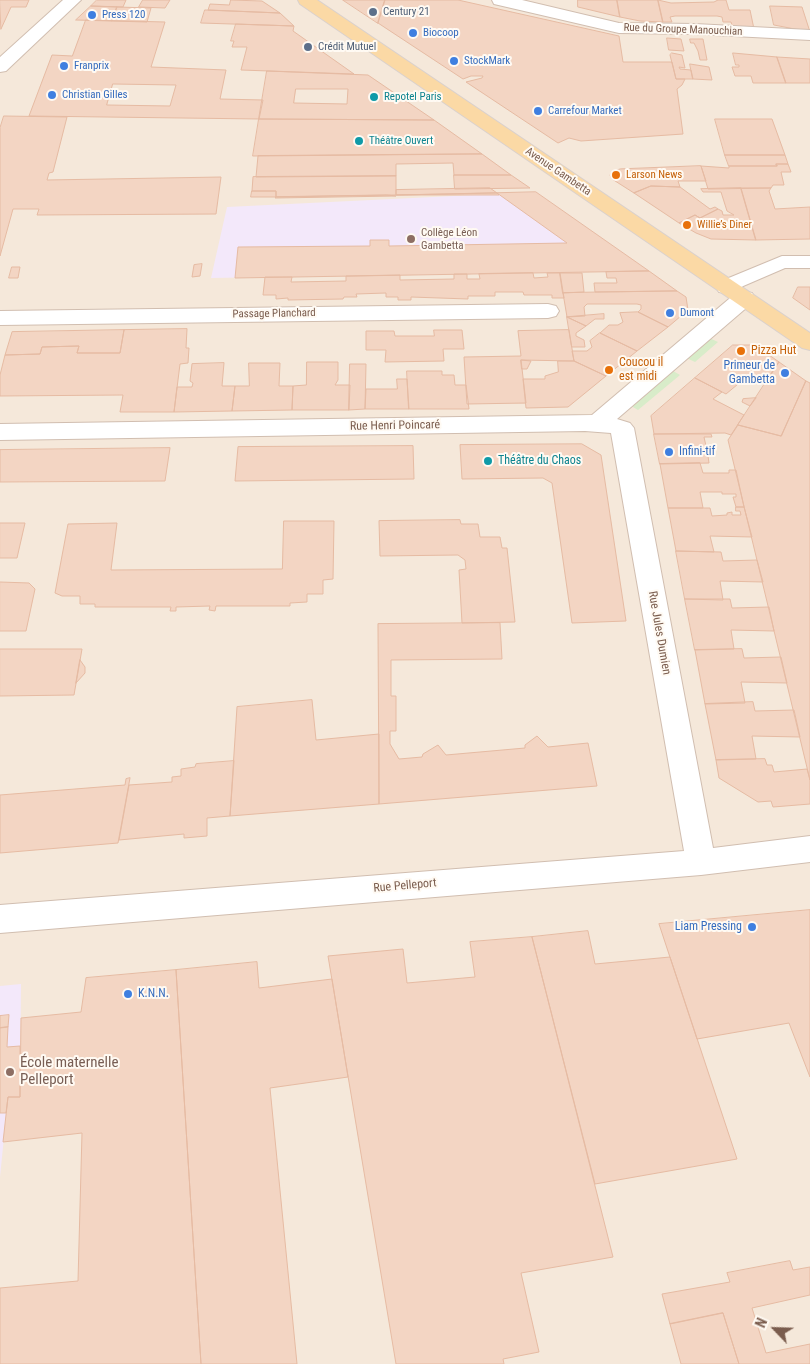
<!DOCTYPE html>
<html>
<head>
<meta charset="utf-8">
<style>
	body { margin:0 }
	#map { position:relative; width:810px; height:1364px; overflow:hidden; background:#fdf6ec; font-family:"Roboto Condensed",sans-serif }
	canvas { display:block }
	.north { position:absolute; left:750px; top:1304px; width:50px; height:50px; -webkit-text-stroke:4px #fffaf3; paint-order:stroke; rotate:294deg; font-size:14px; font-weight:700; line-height:20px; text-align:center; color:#7a5c4d }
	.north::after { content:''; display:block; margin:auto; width:18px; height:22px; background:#7a5c4d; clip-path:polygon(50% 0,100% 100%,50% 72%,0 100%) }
</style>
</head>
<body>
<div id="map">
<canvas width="810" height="1364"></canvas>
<div class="north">N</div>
</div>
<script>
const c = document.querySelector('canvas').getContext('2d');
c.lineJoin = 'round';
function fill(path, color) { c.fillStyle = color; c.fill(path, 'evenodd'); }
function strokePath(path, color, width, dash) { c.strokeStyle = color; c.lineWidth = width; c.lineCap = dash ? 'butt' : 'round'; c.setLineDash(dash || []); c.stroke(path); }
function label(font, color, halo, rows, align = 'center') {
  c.font = font + ' "Roboto Condensed",sans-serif'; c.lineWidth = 4; c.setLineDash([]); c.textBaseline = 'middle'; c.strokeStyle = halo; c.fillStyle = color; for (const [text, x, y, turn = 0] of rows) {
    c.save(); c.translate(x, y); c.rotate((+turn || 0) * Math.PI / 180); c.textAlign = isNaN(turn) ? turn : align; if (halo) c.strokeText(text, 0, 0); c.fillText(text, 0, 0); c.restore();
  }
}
const residential = new Path2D(`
	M 0,0 L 810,0 L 810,1364 L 0,1364 Z`);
const education = new Path2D(`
	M 536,192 L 649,271 L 211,278 L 227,207 Z
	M 21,984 L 20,1097 L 8,1097 L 0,1177 L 0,986 Z`);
const green = new Path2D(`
	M 705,336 L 718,342 L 695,362 L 682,356 Z
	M 668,368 L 680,375 L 638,410 L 626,403 Z`);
const building = new Path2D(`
	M 0,0 L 29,0 L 26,7 L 11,7 L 1,29 Z
	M 97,0 L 126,0 L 123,7 L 91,6 Z
	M 143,0 L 170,0 L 165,8 L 139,7 Z
	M 231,0 L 262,1 L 280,13 L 208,10 L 210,4 L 229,5 Z
	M 343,0 L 385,0 L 378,23 Z
	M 385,0 L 458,0 L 619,36 L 623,62 L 672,62 L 676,79 L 685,79 L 682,85 L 677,89 L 683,134 L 581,141 L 569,138 L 558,143 L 466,82 L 482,78 L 483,76 L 471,76 L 463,79 L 378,23 Z
	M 578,0 L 617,0 L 620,17 L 578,7 Z
	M 617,0 L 658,0 L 663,22 L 640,21 L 620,17 Z
	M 658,0 L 671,3 L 714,2 L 718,0 L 726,0 L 729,10 L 750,10 L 754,29 L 733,28 L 731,22 L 723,22 L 722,17 L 717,16 L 675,16 L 670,17 L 672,22 L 663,22 Z
	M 91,6 L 117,7 L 112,21 L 76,20 Z
	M 770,6 L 802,7 L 810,32 L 774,25 Z
	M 117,7 L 151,8 L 147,22 L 112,21 Z
	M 205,10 L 280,13 L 294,26 L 201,23 Z
	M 86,20 L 165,22 L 151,67 L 226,70 L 220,99 L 263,100 L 259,119 L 29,116 L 52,55 L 72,56 ZM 113,84 L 176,85 L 170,106 L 107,105 Z
	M 236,24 L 294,26 L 293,31 L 354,74 L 241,70 L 247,47 L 232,47 L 234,41 L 231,41 Z
	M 667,38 L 681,39 L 684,51 L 669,50 Z
	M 690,39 L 703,39 L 707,60 L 700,60 L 698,51 L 694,43 L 691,43 Z
	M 672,53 L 682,55 L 685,68 L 679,67 L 680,69 L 691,70 L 693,79 L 676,79 L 670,55 Z
	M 733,53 L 777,57 L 786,83 L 753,83 L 751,76 L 735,76 L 732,67 L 739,67 L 739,65 L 736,65 Z
	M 777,57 L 810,59 L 810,83 L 786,83 Z
	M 690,64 L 709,67 L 712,80 L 693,79 Z
	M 267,71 L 368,75 L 434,120 L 259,119 ZM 296,89 L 348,89 L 347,104 L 294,103 Z
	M 4,116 L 67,117 L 53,172 L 49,173 L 47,180 L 221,177 L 216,214 L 37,215 L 39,209 L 13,209 L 0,256 L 0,128 Z
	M 259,119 L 434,120 L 482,154 L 253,156 Z
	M 715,119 L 772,119 L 785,155 L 725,155 Z
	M 482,154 L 511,175 L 454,175 L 453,163 L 396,164 L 396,176 L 256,177 L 258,156 Z
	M 725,155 L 785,155 L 788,164 L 776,164 L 777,166 L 729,166 Z
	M 776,164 L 788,164 L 791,172 L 781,172 L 784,185 L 773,185 L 771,188 L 708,189 L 701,166 L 729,168 L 729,166 L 777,166 Z
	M 701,166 L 706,181 L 678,181 L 680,187 L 651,186 L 634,193 L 612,179 L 610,175 L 613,171 L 620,169 Z
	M 454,175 L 511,175 L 530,188 L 455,189 Z
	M 396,176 L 396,195 L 276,197 L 276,191 L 252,191 L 253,177 Z
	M 651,186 L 680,187 L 710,209 L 715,207 L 718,209 L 700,218 L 695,215 L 679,223 L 634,193 Z
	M 490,188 L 497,193 L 396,195 L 396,190 Z
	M 741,188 L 771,188 L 769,191 L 775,209 L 810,207 L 810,239 L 756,240 Z
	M 741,188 L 756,240 L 711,239 L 696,233 L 679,223 L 695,215 L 700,218 L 718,209 L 722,211 L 723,215 L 734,215 L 727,211 L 721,192 L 703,192 L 701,189 Z
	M 252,191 L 276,191 L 276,197 L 251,197 Z
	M 536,192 L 649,271 L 235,278 L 238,247 L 370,246 L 370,240 L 389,240 L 389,246 L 567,243 L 497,193 Z
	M 497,193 L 499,195 L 396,195 L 444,194 Z
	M 387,195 L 396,196 L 275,198 L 276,197 Z
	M 202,264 L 200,276 L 192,277 L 194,265 Z
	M 12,267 L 20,267 L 18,278 L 9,278 Z
	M 649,271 L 677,291 L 595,292 L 594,283 L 617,283 L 616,278 L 607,278 L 606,272 Z
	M 533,273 L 534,278 L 548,277 L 547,273 L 560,273 L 564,298 L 552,298 L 552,295 L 524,295 L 523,292 L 495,292 L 495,296 L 468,296 L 468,299 L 411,297 L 411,300 L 398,300 L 398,297 L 386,297 L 386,293 L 356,294 L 357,297 L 344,297 L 343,299 L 288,300 L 288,298 L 276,299 L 276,295 L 263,295 L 265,277 L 292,277 L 291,282 L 346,281 L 346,276 L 400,275 L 400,280 L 454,279 L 454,274 L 467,274 L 467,279 L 480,279 L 479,274 Z
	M 560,273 L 582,273 L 584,292 L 563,293 Z
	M 798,287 L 810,287 L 810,310 L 793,298 Z
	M 677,291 L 686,297 L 688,310 L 668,327 L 638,312 L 641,309 L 641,305 L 637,304 L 587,304 L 584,307 L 585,316 L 567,317 L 563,293 Z
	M 638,312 L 668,327 L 637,351 L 600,333 L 609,325 L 618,325 L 623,322 L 620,313 Z
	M 604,314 L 604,319 L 595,319 L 586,326 L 567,317 Z
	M 567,317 L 586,326 L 576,333 L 576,336 L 584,340 L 585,347 L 572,347 Z
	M 187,329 L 186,348 L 189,348 L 188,363 L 180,364 L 174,412 L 120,412 L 123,395 L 0,396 L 0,375 L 5,355 L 40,354 L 42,347 L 79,346 L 77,353 L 120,353 L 124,330 Z
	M 124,330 L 120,353 L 77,353 L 79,346 L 42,347 L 40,354 L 5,355 L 12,332 Z
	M 434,330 L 462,330 L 464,349 L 443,349 L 444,361 L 385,362 L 386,350 L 366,350 L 366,331 L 394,331 L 395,336 L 434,336 Z
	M 569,330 L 574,361 L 521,360 L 526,403 L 467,404 L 464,357 L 521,356 L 518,331 Z
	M 600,333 L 637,351 L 606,376 L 574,361 L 572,351 L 587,351 L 592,347 L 590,341 Z
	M 733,345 L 755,345 L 779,362 L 765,384 L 749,375 L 726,394 L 695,378 Z
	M 521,360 L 531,361 L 527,369 L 522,369 Z
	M 558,361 L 574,361 L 606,376 L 568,407 L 526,408 L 523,379 L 545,379 L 545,376 L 558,372 Z
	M 307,362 L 338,362 L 338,380 L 335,385 L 350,385 L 349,410 L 292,410 L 293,386 L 306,385 Z
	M 779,362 L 806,381 L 781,436 L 738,425 Z
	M 224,363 L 222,386 L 235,386 L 232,411 L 174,412 L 177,387 L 192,387 L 193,383 L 190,381 L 192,364 Z
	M 249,363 L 280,363 L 279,386 L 293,386 L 292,410 L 232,411 L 235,386 L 249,386 Z
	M 350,364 L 366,364 L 365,409 L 349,410 Z
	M 407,371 L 442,371 L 442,375 L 454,375 L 455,385 L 466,385 L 469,409 L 409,409 Z
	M 695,378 L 722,392 L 713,399 L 744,415 L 731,435 L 725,433 L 654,434 L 651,416 Z
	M 397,379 L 407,379 L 409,409 L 365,409 L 366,389 L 397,389 Z
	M 806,381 L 810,383 L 810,780 L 728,440 L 738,425 L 781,436 Z
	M 756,398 L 750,406 L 742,402 L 743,399 Z
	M 654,434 L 711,434 L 712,437 L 704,437 L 706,446 L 704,453 L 708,456 L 709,463 L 660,464 Z
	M 582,444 L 601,455 L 626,621 L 572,623 L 552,483 L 543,478 L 462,479 L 460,445 Z
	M 413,446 L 414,479 L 235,481 L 238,447 Z
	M 170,448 L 165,481 L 0,482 L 0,450 Z
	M 700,463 L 703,473 L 729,473 L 729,470 L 736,470 L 744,507 L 736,507 L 733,497 L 736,497 L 736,494 L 722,494 L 722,492 L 700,492 L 703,508 L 668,508 L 660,464 Z
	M 736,507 L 744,507 L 752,537 L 710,536 L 714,552 L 676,551 L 668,508 L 710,508 L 712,516 L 727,515 L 727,513 L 732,512 L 732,515 L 741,515 L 740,511 L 736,511 Z
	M 460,520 L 461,524 L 478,524 L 480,537 L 500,537 L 502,548 L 507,548 L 515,622 L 462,623 L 459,570 L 466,569 L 465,560 L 458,555 L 380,556 L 379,521 Z
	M 284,521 L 334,521 L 333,579 L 323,580 L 323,594 L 307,594 L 307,602 L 290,603 L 290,606 L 216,606 L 215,611 L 209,610 L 210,606 L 176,607 L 176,611 L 170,611 L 171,607 L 95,607 L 95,604 L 80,604 L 80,596 L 62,596 L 55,593 L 68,524 L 117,523 L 111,570 L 282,569 Z
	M 0,523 L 25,523 L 17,558 L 0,558 Z
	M 676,551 L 721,552 L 723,561 L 757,560 L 763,582 L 720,581 L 723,600 L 685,599 Z
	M 0,582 L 29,583 L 35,589 L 26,631 L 0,631 Z
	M 685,599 L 730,599 L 732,608 L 769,607 L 774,631 L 731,630 L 734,649 L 695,650 Z
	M 500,623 L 502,659 L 391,660 L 391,696 L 396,696 L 396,731 L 390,731 L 390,744 L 399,759 L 422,757 L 423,754 L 438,745 L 446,755 L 525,748 L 525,745 L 537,736 L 548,747 L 588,743 L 597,786 L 379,804 L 378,624 Z
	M 0,649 L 82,649 L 74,695 L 0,696 Z
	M 742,649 L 744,658 L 781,657 L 787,683 L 741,682 L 745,703 L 705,704 L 695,650 Z
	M 80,660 L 85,667 L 85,673 L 76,683 Z
	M 312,700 L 316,740 L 379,734 L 379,804 L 230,816 L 237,707 Z
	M 753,702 L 755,711 L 794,710 L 800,737 L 752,736 L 756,759 L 716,760 L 705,704 Z
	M 765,759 L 767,765 L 772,765 L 774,772 L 807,769 L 810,780 L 810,804 L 773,807 L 771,801 L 758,802 L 719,778 L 716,760 Z
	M 234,761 L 230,816 L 207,818 L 207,836 L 184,838 L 184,834 L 119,840 L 129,785 L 172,782 L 172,777 L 181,776 L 181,769 L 195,767 L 196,764 Z
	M 130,778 L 118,843 L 0,853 L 0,795 L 125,785 L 126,779 Z
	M 810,910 L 810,1077 L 789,1023 L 697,1039 L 659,924 Z
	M 588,931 L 595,964 L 670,957 L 737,1159 L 595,1184 L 532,937 Z
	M 532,937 L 613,1257 L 521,1273 L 539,1352 L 503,1359 L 504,1364 L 396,1364 L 328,956 L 403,949 L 407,983 L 475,977 L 470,942 Z
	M 257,962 L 259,988 L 332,979 L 348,1077 L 270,1088 L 297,1364 L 201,1364 L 176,970 Z
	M 176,970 L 201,1364 L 0,1364 L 0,1288 L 78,1281 L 82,1133 L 3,1142 L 8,1097 L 20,1097 L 21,1018 L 81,1012 L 86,978 Z
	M 9,1015 L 8,1027 L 0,1028 L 0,1016 Z
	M 8,1027 L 7,1047 L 20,1046 L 20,1097 L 8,1097 L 6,1113 L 0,1113 L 0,1028 Z
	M 790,1261 L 793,1270 L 810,1267 L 810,1295 L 752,1308 L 766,1353 L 810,1344 L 810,1364 L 739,1364 L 723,1313 L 670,1324 L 662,1294 L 730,1282 L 727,1273 Z
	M 723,1313 L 739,1364 L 681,1364 L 670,1324 Z`);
const minor = new Path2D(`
	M 63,0 L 81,0 L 6,71 L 0,72 L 0,57 Z
	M 492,0 L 522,0 L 619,23 L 695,24 L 810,30 L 810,40 L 695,34 L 619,33 L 494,4 Z
	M 782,256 L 810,256 L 810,268 L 785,268 L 727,293 L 719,292 L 716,287 L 719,282 Z
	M 744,292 L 752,293 L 755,298 L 752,303 L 617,419 L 630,423 L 634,428 L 713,848 L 810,836 L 810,862 L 701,875 L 0,933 L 0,905 L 684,851 L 611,433 L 585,431 L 0,440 L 0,424 L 592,415 L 736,293 Z
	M 548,304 L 556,306 L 559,311 L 556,316 L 548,318 L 0,325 L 0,311 Z`);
const major = new Path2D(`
	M 298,0 L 317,0 L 810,333 L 810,350 L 802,348 L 300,4 Z`);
const markers = [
	[373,12,5,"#5c6f8a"],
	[92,15,5,"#3f7fe0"],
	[413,33,5,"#3f7fe0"],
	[308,47,5,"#5c6f8a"],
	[454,61,5,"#3f7fe0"],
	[64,66,5,"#3f7fe0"],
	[52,95,5,"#3f7fe0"],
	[374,97,5,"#0f9aa8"],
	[538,111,5,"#3f7fe0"],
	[359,141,5,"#0f9aa8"],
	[616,175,5,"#e8710a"],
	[687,225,5,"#e8710a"],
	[411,239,5,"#8d6e63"],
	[670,313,5,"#3f7fe0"],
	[741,351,5,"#e8710a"],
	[609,370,5,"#e8710a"],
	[785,373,5,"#3f7fe0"],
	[669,452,5,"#3f7fe0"],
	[488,461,5,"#0f9aa8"],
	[752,927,5,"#3f7fe0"],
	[128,994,5,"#3f7fe0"],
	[10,1072,5,"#8d6e63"]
];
const farServicenames = [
	["Century 21",383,12],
	["Crédit Mutuel",318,47]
];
const farShopnames = [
	["Press 120",102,15],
	["Biocoop",423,33],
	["StockMark",464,61],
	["Franprix",74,66],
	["Christian Gilles",62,95],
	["Carrefour Market",548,111],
	["Dumont",680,313]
];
const farStreetnames = [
	["Rue du Groupe Manouchian",683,30,2],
	["Avenue Gambetta",558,172,34],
	["Passage Planchard",274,314,-1]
];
const farCulturenames = [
	["Repotel Paris",384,97],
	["Théâtre Ouvert",369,141]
];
const farFoodnames = [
	["Larson News",626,175],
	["Willie’s Diner",697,225]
];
const farEducationnames = [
	["Collège Léon",421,233],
	["Gambetta",421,246]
];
const foodNames = [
	["Pizza Hut",751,351],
	["Coucou il",619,363],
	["est midi",619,377]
];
const shopNames = [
	["Primeur de",775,366],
	["Gambetta",775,380],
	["Infini-tif",679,452,"left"],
	["Liam Pressing",742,927],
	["K.N.N.",138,994,"left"]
];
const streetNames = [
	["Rue Henri Poincaré",395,426,-1],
	["Rue Jules Dumien",659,633,80],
	["Rue Pelleport",405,886,-5]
];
const cultureNames = [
	["Théâtre du Chaos",498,461]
];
const nearEducationnames = [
	["École maternelle",20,1063],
	["Pelleport",20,1080]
];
fill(residential, '#f5e8da');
fill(education, '#f3e8fa');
fill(green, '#d8ecc9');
fill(building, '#f3d5c3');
strokePath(building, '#e6bba3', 1);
strokePath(minor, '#d1beb0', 2);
strokePath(major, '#dad1cd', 2);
fill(minor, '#fff');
fill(major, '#fbd9a5');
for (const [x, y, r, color] of markers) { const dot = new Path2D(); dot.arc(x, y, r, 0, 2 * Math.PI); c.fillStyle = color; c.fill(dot); strokePath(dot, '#fffaf3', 2); }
label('11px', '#4e5e75', '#fffaf3', farServicenames, 'left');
label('11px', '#366cbe', '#fffaf3', farShopnames, 'left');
label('11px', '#7a5c4d', '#fffaf3', farStreetnames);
label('11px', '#0d838f', '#fffaf3', farCulturenames, 'left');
label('11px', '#c56008', '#fffaf3', farFoodnames, 'left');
label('11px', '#785e54', '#fffaf3', farEducationnames, 'left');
label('12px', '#c56008', '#fffaf3', foodNames, 'left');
label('12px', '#366cbe', '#fffaf3', shopNames, 'right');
label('12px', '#7a5c4d', '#fffaf3', streetNames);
label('12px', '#0d838f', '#fffaf3', cultureNames, 'left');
label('15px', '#785e54', '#fffaf3', nearEducationnames, 'left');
</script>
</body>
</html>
